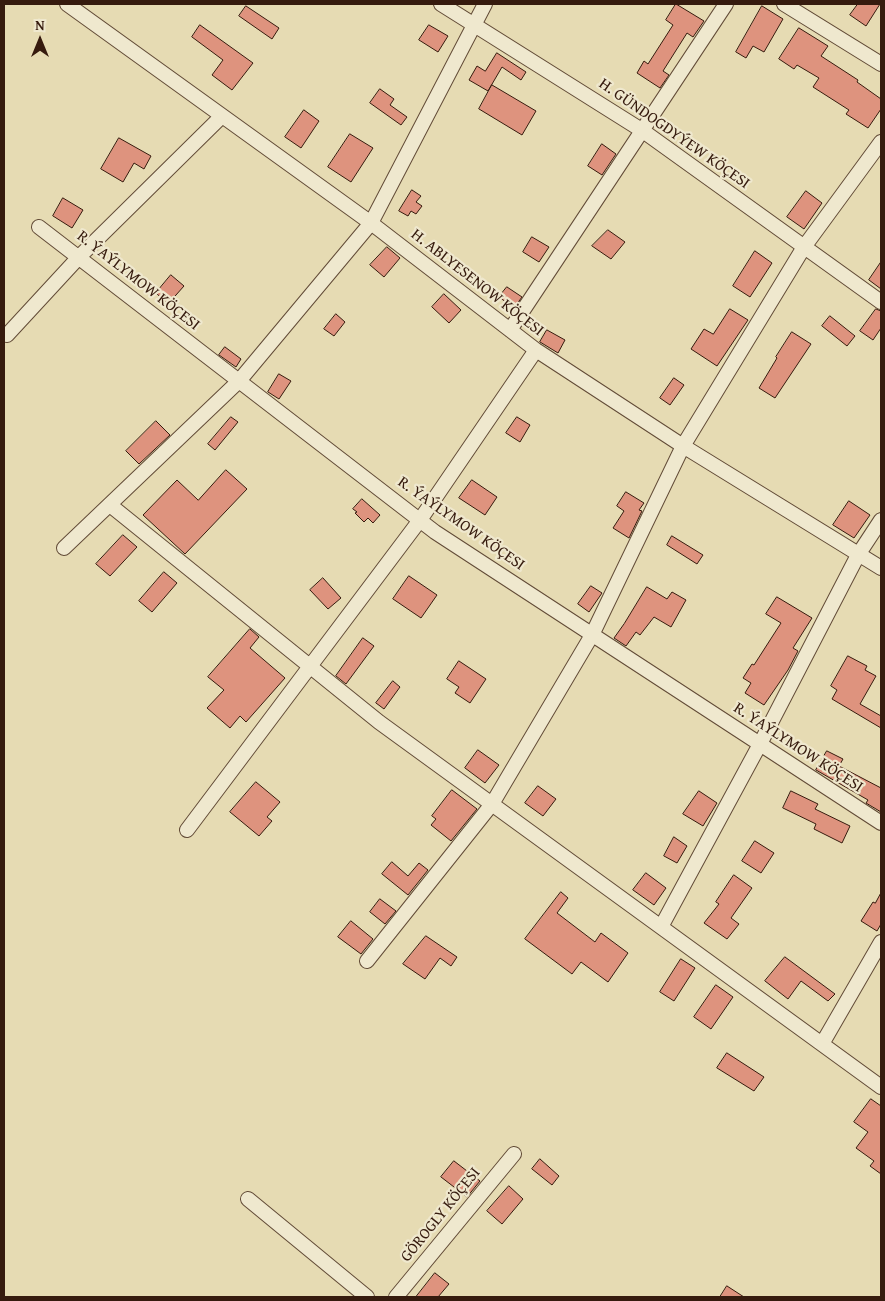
<!DOCTYPE html>
<html>
<head>
<meta charset="utf-8">
<style>
	body { margin:0 }
	#map { position:relative; width:885px; height:1301px; overflow:hidden; background:#e6dbb3; font-family:"Gentium Book Plus",serif }
	canvas { display:block }
	.frame { position:absolute; inset:0; border:5px solid #361b0e; pointer-events:none }
	.north { position:absolute; left:15px; top:15px; width:50px; height:50px; -webkit-text-stroke:4px #efe8ce; paint-order:stroke; rotate:0deg; font-size:14px; font-weight:700; line-height:20px; text-align:center; color:#361b0e }
	.north::after { content:''; display:block; margin:auto; width:18px; height:22px; background:#361b0e; clip-path:polygon(50% 0,100% 100%,50% 72%,0 100%) }
</style>
</head>
<body>
<div id="map">
<canvas width="885" height="1301"></canvas>
<div class="frame"></div>
<div class="north">N</div>
</div>
<script>
const c = document.querySelector('canvas').getContext('2d');
c.lineJoin = 'round';
function fill(path, color) { c.fillStyle = color; c.fill(path, 'evenodd'); }
function strokePath(path, color, width, dash) { c.strokeStyle = color; c.lineWidth = width; c.lineCap = dash ? 'butt' : 'round'; c.setLineDash(dash || []); c.stroke(path); }
function label(font, color, halo, rows, align = 'center') {
  c.font = font + ' "Gentium Book Plus",serif'; c.lineWidth = 4.5; c.setLineDash([]); c.textBaseline = 'middle'; c.strokeStyle = halo; c.fillStyle = color; for (const [text, x, y, turn = 0] of rows) {
    c.save(); c.translate(x, y); c.rotate((+turn || 0) * Math.PI / 180); c.textAlign = isNaN(turn) ? turn : align; if (halo) c.strokeText(text, 0, 0); c.fillText(text, 0, 0); c.restore();
  }
}
const building = new Path2D(`
	M 676,4 L 704,21 L 693,37 L 687,33 L 663,71 L 669,75 L 660,88 L 637,73 L 644,61 L 648,64 L 673,25 L 666,20 Z
	M 858,4 L 880,4 L 866,26 L 850,15 Z
	M 246,6 L 279,28 L 272,39 L 239,16 Z
	M 762,6 L 783,19 L 764,52 L 753,46 L 746,58 L 736,52 Z
	M 200,25 L 253,63 L 232,90 L 212,75 L 223,60 L 192,37 Z
	M 429,25 L 448,36 L 438,52 L 419,40 Z
	M 799,28 L 828,46 L 821,56 L 858,80 L 857,82 L 881,99 L 881,109 L 868,128 L 846,114 L 849,110 L 813,87 L 819,78 L 797,65 L 794,69 L 779,59 Z
	M 497,53 L 526,72 L 521,80 L 502,67 L 488,91 L 469,80 L 477,66 L 485,71 Z
	M 492,85 L 536,111 L 522,135 L 479,109 Z
	M 380,89 L 394,99 L 390,105 L 407,117 L 401,125 L 370,103 Z
	M 304,110 L 319,121 L 301,148 L 285,137 Z
	M 350,134 L 373,148 L 351,182 L 328,167 Z
	M 119,138 L 151,156 L 144,169 L 134,163 L 123,182 L 101,169 Z
	M 602,144 L 616,154 L 602,175 L 588,166 Z
	M 412,190 L 421,196 L 416,202 L 422,206 L 416,214 L 411,211 L 408,216 L 399,211 Z
	M 806,191 L 822,203 L 804,229 L 787,217 Z
	M 63,198 L 83,210 L 72,228 L 53,216 Z
	M 608,230 L 625,242 L 611,259 L 592,246 Z
	M 532,237 L 549,247 L 539,262 L 523,252 Z
	M 387,247 L 400,258 L 384,277 L 370,265 Z
	M 755,251 L 772,263 L 750,297 L 733,286 Z
	M 881,262 L 881,289 L 869,280 Z
	M 171,275 L 184,286 L 168,304 L 156,293 Z
	M 507,287 L 522,297 L 514,308 L 499,297 Z
	M 444,294 L 461,310 L 449,323 L 432,307 Z
	M 730,309 L 748,320 L 717,366 L 691,349 L 704,329 L 713,334 Z
	M 876,309 L 881,311 L 881,328 L 873,340 L 860,331 Z
	M 336,314 L 345,322 L 334,336 L 324,329 Z
	M 830,316 L 855,336 L 847,346 L 822,326 Z
	M 547,330 L 565,340 L 558,353 L 540,342 Z
	M 792,332 L 811,344 L 775,398 L 759,388 L 777,358 L 776,357 Z
	M 225,347 L 241,359 L 236,367 L 219,355 Z
	M 279,374 L 291,381 L 279,399 L 268,392 Z
	M 674,378 L 684,385 L 670,405 L 660,398 Z
	M 231,417 L 238,422 L 215,450 L 208,444 Z
	M 517,417 L 530,425 L 520,442 L 506,433 Z
	M 156,421 L 170,435 L 139,464 L 126,451 Z
	M 226,470 L 247,489 L 185,554 L 143,515 L 177,480 L 198,500 Z
	M 472,480 L 497,497 L 485,515 L 459,498 Z
	M 626,492 L 644,503 L 639,510 L 642,511 L 629,538 L 613,528 L 624,511 L 617,506 Z
	M 362,499 L 380,515 L 373,523 L 368,518 L 364,522 L 355,513 L 357,512 L 353,509 Z
	M 849,501 L 870,515 L 854,538 L 833,525 Z
	M 123,535 L 137,547 L 110,576 L 96,564 Z
	M 672,536 L 703,555 L 697,564 L 667,545 Z
	M 164,572 L 177,583 L 152,612 L 139,601 Z
	M 409,576 L 437,595 L 421,618 L 393,599 Z
	M 323,578 L 341,598 L 328,609 L 310,590 Z
	M 591,586 L 602,593 L 589,612 L 578,604 Z
	M 647,587 L 667,599 L 672,592 L 686,600 L 671,627 L 654,617 L 640,635 L 636,632 L 626,646 L 614,638 L 624,624 Z
	M 777,597 L 812,618 L 793,648 L 798,651 L 788,670 L 764,705 L 745,693 L 751,683 L 743,678 L 752,664 L 754,665 L 781,623 L 766,614 Z
	M 250,629 L 259,637 L 250,648 L 285,678 L 246,722 L 240,716 L 230,728 L 207,708 L 224,690 L 208,677 Z
	M 363,638 L 374,646 L 346,684 L 336,676 Z
	M 848,656 L 867,666 L 865,670 L 876,676 L 860,704 L 881,716 L 881,728 L 832,699 L 837,690 L 831,686 Z
	M 459,661 L 486,679 L 470,703 L 455,693 L 459,687 L 447,679 Z
	M 393,681 L 400,687 L 384,709 L 376,703 Z
	M 478,750 L 499,765 L 485,783 L 465,768 Z
	M 827,751 L 843,759 L 839,766 L 881,788 L 881,812 L 866,803 L 868,800 L 816,770 Z
	M 256,782 L 280,802 L 267,817 L 272,821 L 259,836 L 230,812 Z
	M 538,786 L 556,799 L 543,816 L 525,803 Z
	M 452,790 L 477,809 L 451,841 L 431,825 L 436,819 L 432,816 Z
	M 699,791 L 717,803 L 703,826 L 683,814 Z
	M 791,791 L 818,804 L 815,809 L 850,826 L 842,843 L 814,829 L 816,824 L 783,808 Z
	M 674,837 L 687,846 L 677,863 L 664,856 Z
	M 755,841 L 774,853 L 761,873 L 742,861 Z
	M 392,862 L 408,876 L 419,863 L 428,870 L 408,895 L 382,874 Z
	M 646,873 L 666,888 L 654,905 L 633,890 Z
	M 734,875 L 752,888 L 731,918 L 739,924 L 727,939 L 704,923 L 719,904 L 716,902 Z
	M 561,892 L 568,898 L 557,913 L 595,942 L 601,933 L 628,953 L 608,982 L 581,962 L 572,974 L 525,939 Z
	M 881,893 L 881,924 L 877,931 L 861,921 L 873,902 L 875,903 Z
	M 380,899 L 396,911 L 385,924 L 370,912 Z
	M 351,921 L 373,939 L 361,954 L 338,937 Z
	M 426,936 L 457,957 L 451,966 L 440,958 L 425,979 L 403,964 Z
	M 785,957 L 835,994 L 828,1001 L 801,981 L 788,999 L 765,981 Z
	M 681,959 L 695,968 L 674,1001 L 660,992 Z
	M 716,985 L 733,997 L 711,1029 L 694,1017 Z
	M 727,1053 L 764,1077 L 754,1091 L 717,1068 Z
	M 871,1099 L 881,1106 L 881,1174 L 870,1166 L 874,1161 L 856,1148 L 868,1132 L 854,1122 Z
	M 540,1159 L 559,1176 L 552,1185 L 532,1169 Z
	M 454,1161 L 480,1181 L 467,1197 L 441,1177 Z
	M 509,1186 L 523,1199 L 502,1224 L 487,1211 Z
	M 435,1273 L 449,1284 L 438,1297 L 416,1297 Z
	M 727,1286 L 744,1297 L 720,1297 Z`);
const minor = new Path2D(`
	M 67,4 L 371,223 L 536,350 L 683,446 L 881,568
	M 441,4 L 643,131 L 881,302
	M 784,4 L 881,64
	M 39,227 L 435,532 L 881,823
	M 510,330 L 726,4
	M 7,335 L 79,257 L 222,116
	M 110,505 L 379,722 L 881,1087
	M 64,548 L 239,381 L 371,223 L 485,4
	M 187,830 L 420,520 L 536,350
	M 661,927 L 760,744 L 858,555 L 881,520
	M 367,961 L 492,804 L 592,635 L 683,446 L 804,247 L 881,142
	M 822,1044 L 881,942
	M 248,1199 L 367,1297
	M 396,1297 L 514,1154`);
const streetNames = [
	["H. GÜNDOGDYÝEW KÖÇESI",674,134,35],
	["R. ÝAÝLYMOW KÖÇESI",138,281,38],
	["H. ABLYESENOW KÖÇESI",477,283,38],
	["R. ÝAÝLYMOW KÖÇESI",461,524,35],
	["R. ÝAÝLYMOW KÖÇESI",798,748,33],
	["GÖROGLY KÖÇESI",441,1215,-51]
];
fill(building, '#de937e');
strokePath(building, '#361b0e', 1);
strokePath(minor, '#624b37', 16);
strokePath(minor, '#efe8ce', 14);
label('16px', '#361b0e', '#efe8ce', streetNames);
</script>
</body>
</html>
